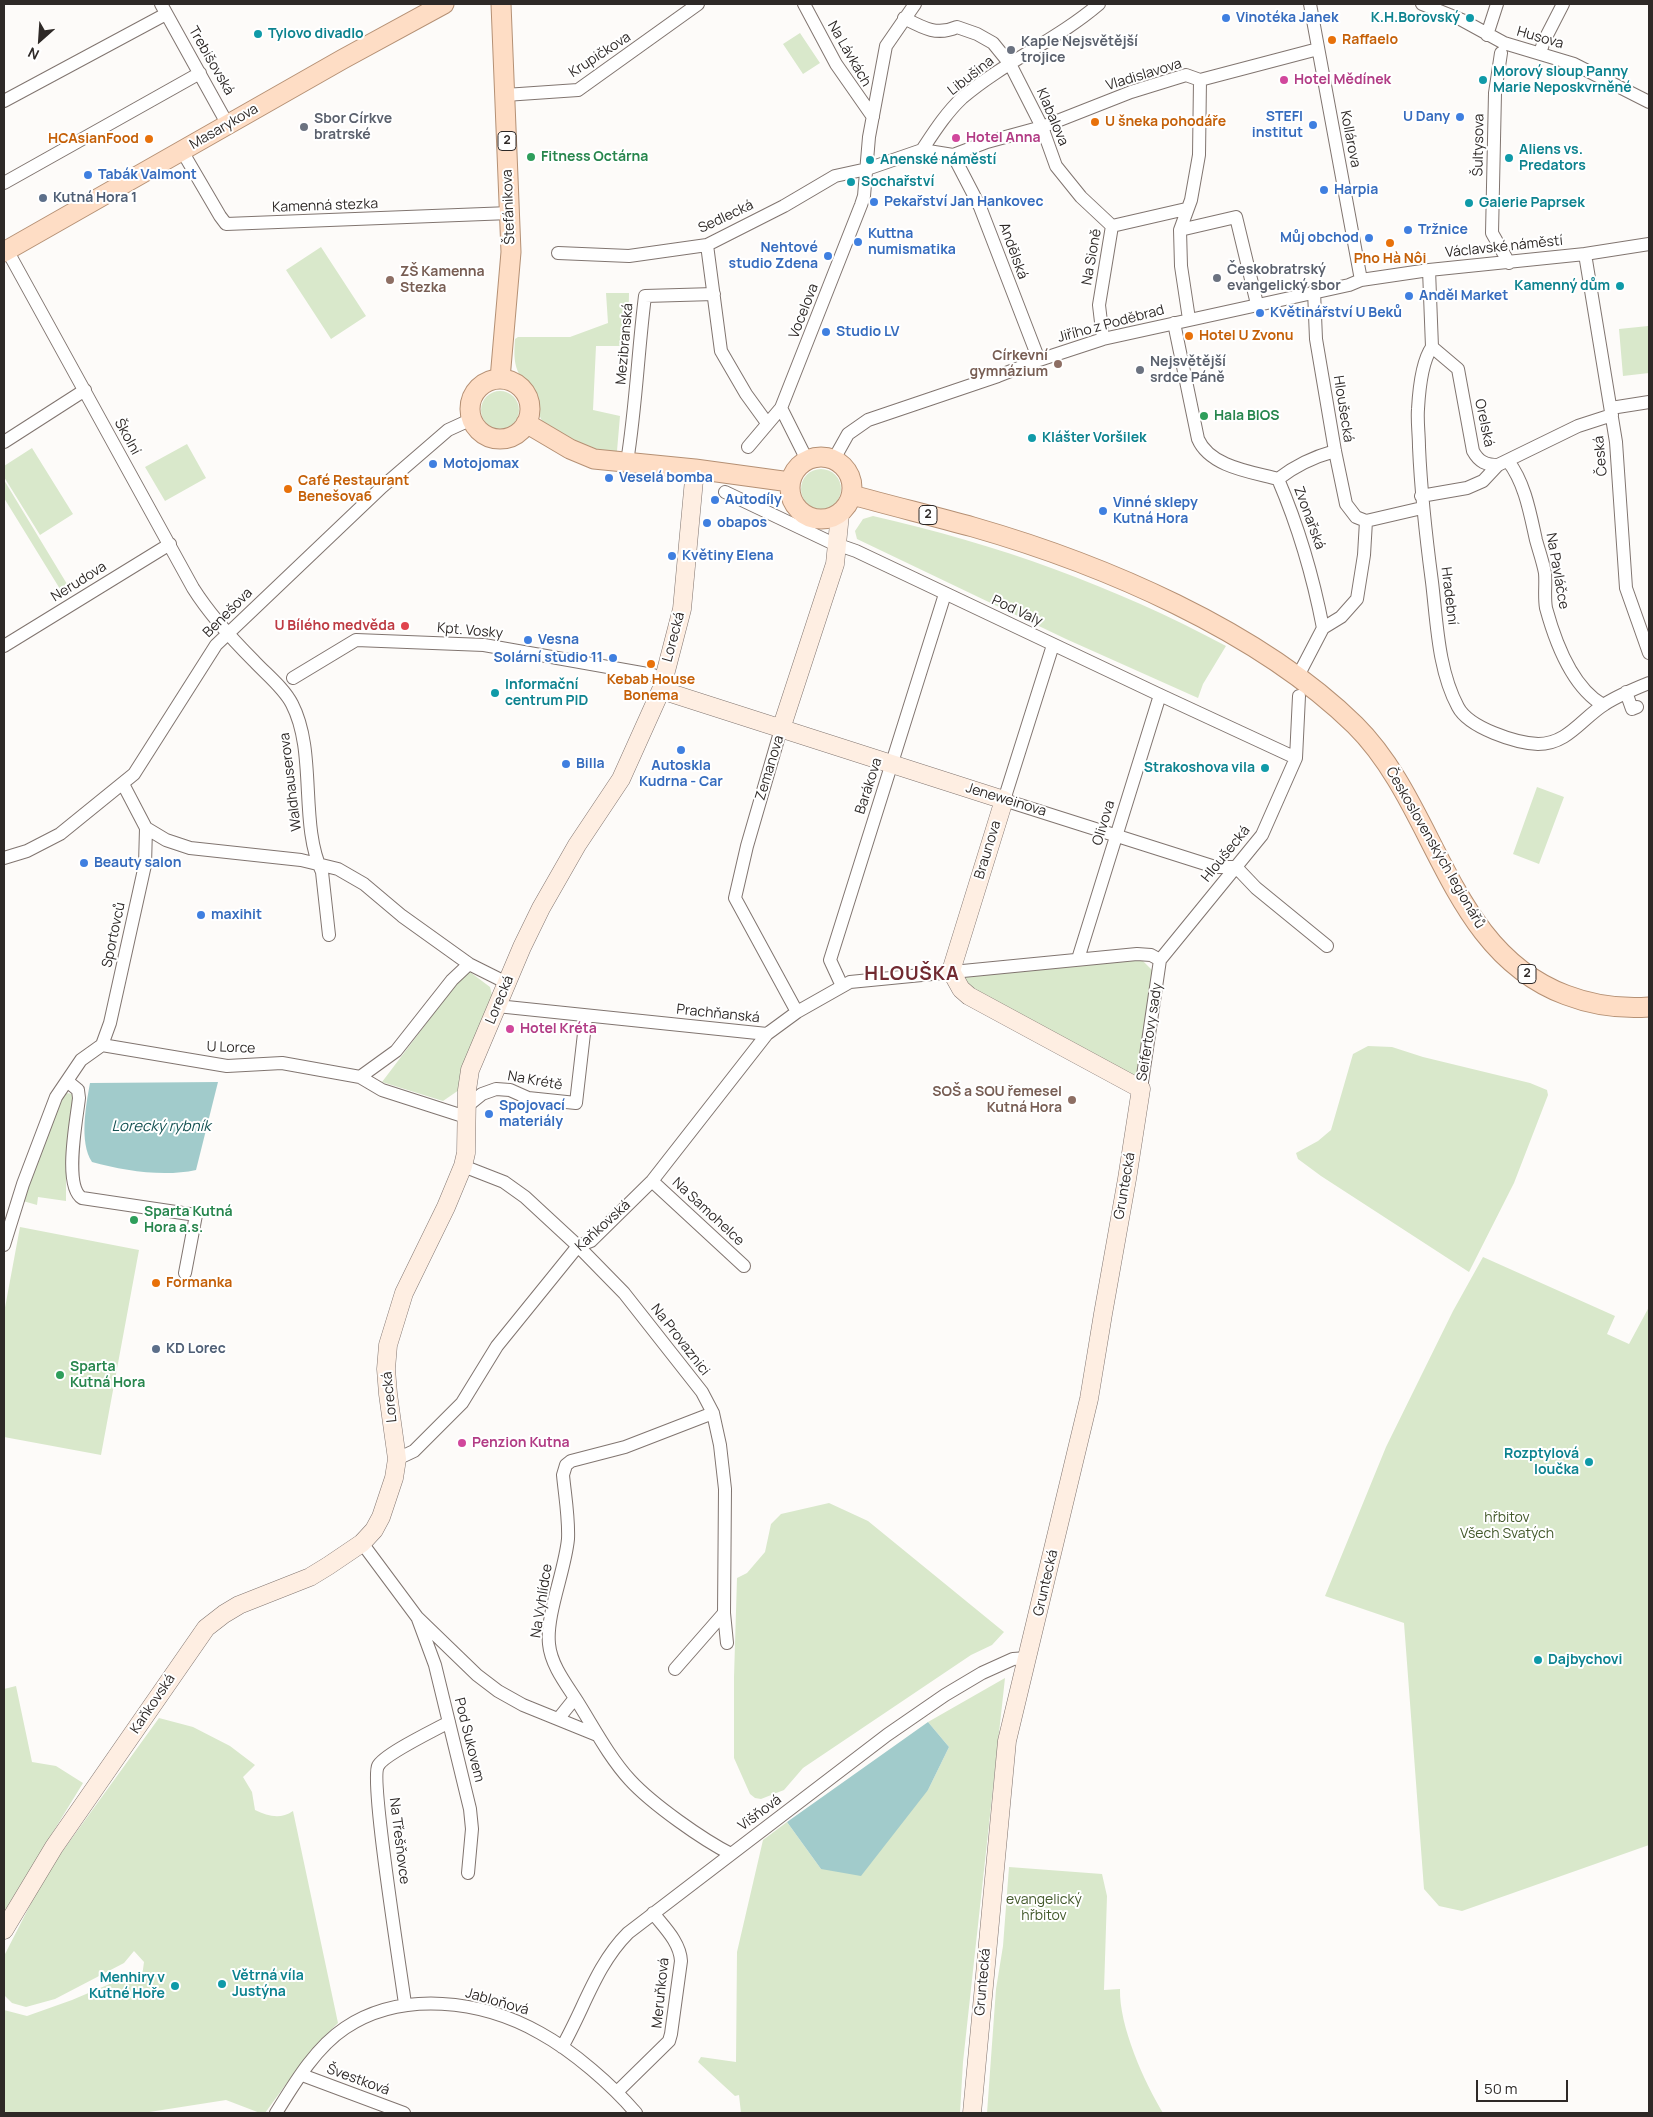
<!DOCTYPE html>
<html>
<head>
<meta charset="utf-8">
<style>
	body { margin:0 }
	#map { position:relative; width:1653px; height:2117px; overflow:hidden; background:#fdfbf9; font-family:Manrope,sans-serif }
	canvas { display:block }
	.frame { position:absolute; inset:0; border:5px solid #2e2927; pointer-events:none }
	.north { position:absolute; left:15px; top:15px; width:50px; height:50px; -webkit-text-stroke:4px #fff; paint-order:stroke; rotate:206deg; font-size:14px; font-weight:700; line-height:20px; text-align:center; color:#2e2927 }
	.north::after { content:''; display:block; margin:auto; width:18px; height:22px; background:#2e2927; clip-path:polygon(50% 0,100% 100%,50% 72%,0 100%) }
	.scale { position:absolute; left:1476px; top:2080px; width:92px; height:22px; box-sizing:border-box; border:2px solid #2e2927; border-top:0; padding-left:6px; font-size:15px; line-height:18px; white-space:nowrap; color:#2e2927; -webkit-text-stroke:4px #fff; paint-order:stroke }
</style>
</head>
<body>
<div id="map">
<canvas width="1653" height="2117"></canvas>
<div class="frame"></div>
<div class="north">N</div>
<div class="scale">50 m</div>
</div>
<script>
const c = document.querySelector('canvas').getContext('2d');
c.lineJoin = 'round';
function fill(path, color) { c.fillStyle = color; c.fill(path, 'evenodd'); }
function strokePath(path, color, width, dash) { c.strokeStyle = color; c.lineWidth = width; c.lineCap = dash ? 'butt' : 'round'; c.setLineDash(dash || []); c.stroke(path); }
function label(font, color, halo, rows, align = 'center') {
  c.font = font + ' Manrope,sans-serif'; c.lineWidth = 4; c.setLineDash([]); c.textBaseline = 'middle'; c.strokeStyle = halo; c.fillStyle = color; for (const [text, x, y, turn = 0] of rows) {
    c.save(); c.translate(x, y); c.rotate((+turn || 0) * Math.PI / 180); c.textAlign = isNaN(turn) ? turn : align; if (halo) c.strokeText(text, 0, 0); c.fillText(text, 0, 0); c.restore();
  }
}
const green = new Path2D(`
	M 800,33 L 820,63 L 803,74 L 783,44 Z
	M 321,247 L 366,316 L 331,339 L 286,270 Z
	M 606,293 L 629,293 L 628,346 L 596,346 L 593,410 L 620,416 L 617,451 L 601,454 L 582,449 L 542,421 C 538,414 538,406 536,398 C 534,392 529,388 525,383 C 513,368 514,356 515,339 L 518,337 L 570,337 L 608,323 Z
	M 1648,326 L 1649,373 L 1623,376 L 1619,329 Z
	M481 410a19 19 0 1 1 38 0a19 19 0 1 1-38 0Z
	M 187,444 L 206,478 L 165,501 L 145,467 Z
	M 32,448 L 73,514 L 40,535 L 4,477 L 4,466 Z
	M801 489a20 20 0 1 1 40 0a20 20 0 1 1-40 0Z
	M 4,480 L 67,584 L 60,589 L 4,498 Z
	M 873,516 C 997,544 1114,586 1226,646 L 1203,684 L 1198,698 L 1066,639 L 857,539 L 855,531 L 863,519 Z
	M 1537,787 L 1564,797 L 1539,864 L 1513,854 Z
	M 1142,960 L 1153,971 L 1139,1074 L 1134,1078 L 968,986 L 964,977 Z
	M 466,971 L 470,972 L 490,987 L 492,995 L 459,1090 L 443,1101 L 382,1082 Z
	M 1368,1046 L 1392,1047 L 1423,1057 L 1530,1083 L 1547,1090 L 1548,1095 L 1514,1183 L 1469,1272 L 1321,1176 L 1298,1159 L 1296,1153 L 1318,1141 L 1331,1130 L 1353,1054 Z
	M 67,1093 L 73,1094 L 66,1161 L 66,1201 L 38,1197 L 37,1205 L 23,1201 L 62,1097 Z
	M 20,1227 L 139,1250 L 101,1455 L 4,1437 L 4,1313 Z
	M 1483,1257 L 1615,1316 L 1607,1334 L 1629,1344 L 1649,1307 L 1649,1845 L 1462,1911 L 1439,1906 L 1424,1889 L 1404,1623 L 1325,1596 L 1386,1447 L 1453,1311 Z
	M 829,1503 L 868,1521 L 1004,1632 L 992,1645 L 971,1655 L 803,1768 L 784,1790 L 761,1799 L 755,1798 L 750,1794 L 734,1758 L 734,1677 L 737,1578 L 747,1573 L 765,1552 L 771,1524 L 781,1514 Z
	M 1005,1678 L 963,2062 L 960,2113 L 741,2113 L 739,2095 L 735,2096 L 698,2062 L 701,2057 L 736,2062 L 737,1952 L 763,1840 L 787,1822 L 821,1869 L 928,1790 L 949,1747 L 928,1722 Z
	M 16,1686 L 32,1762 L 56,1766 L 83,1783 L 4,1912 L 4,1689 Z
	M 159,1718 L 193,1727 L 230,1746 L 255,1765 L 243,1777 L 252,1792 L 255,1810 C 268,1816 280,1820 293,1811 L 338,2023 L 311,2050 L 265,2113 L 260,2113 L 226,2100 L 143,2113 L 4,2113 L 4,2010 L 27,2016 L 72,2000 L 133,1974 L 141,1984 L 144,1962 L 134,1951 L 124,1963 L 55,1999 L 26,2007 L 12,2003 L 4,1995 L 4,1956 L 46,1874 Z
	M 1009,1867 L 1102,1874 L 1107,1896 L 1104,1990 L 1120,1989 C 1119,2026 1144,2082 1163,2113 L 987,2113 L 996,1989 L 1003,1946 Z`);
const water = new Path2D(`
	M 218,1082 L 196,1170 C 164,1177 124,1171 92,1162 C 79,1142 86,1105 90,1083 Z
	M 928,1722 L 949,1747 L 928,1790 L 861,1876 L 821,1869 L 787,1822 Z`);
const street = new Path2D(`
	M 161,4 L 228,125
	M 804,4 L 836,64 L 873,117
	M 1310,4 L 1361,280
	M 1422,4 L 1462,20 L 1504,43 L 1574,64 L 1649,102
	M 904,18 C 923,28 937,36 957,27 L 977,34 L 993,43 L 1010,64 L 1042,127 L 1056,166 L 1081,197 L 1112,226
	M 1487,35 L 1497,4
	M 1501,53 L 1495,93 L 1492,233 L 1509,263
	M 1540,53 L 1544,41 L 1563,4
	M 505,95 L 578,90 L 698,4
	M 4,101 L 166,14
	M 922,150 C 934,132 946,113 962,98 C 1004,62 1057,40 1099,4
	M 182,151 L 220,216 L 226,224 L 510,213
	M 953,155 L 980,207 L 1039,360
	M 4,183 L 200,73
	M 1112,226 L 1186,209
	M 1180,230 L 1236,217 L 1257,304
	M 707,245 L 721,351 L 746,394 L 767,423
	M 7,250 L 193,588 C 210,615 231,638 254,661 C 266,674 284,688 292,704 C 317,752 299,824 322,872 L 329,935
	M 558,253 L 629,256 L 707,245 L 784,206 L 835,176 L 867,169 L 922,150 L 953,155 L 987,142 L 1042,127 L 1131,92 L 1186,75 L 1200,80 L 1318,49
	M 1585,254 L 1616,442 L 1626,588 L 1649,653
	M 1429,270 L 1432,347 C 1422,361 1419,391 1418,409 C 1417,421 1419,434 1419,447 C 1421,492 1426,537 1432,582 C 1437,623 1438,670 1458,707 C 1469,728 1516,743 1538,744 C 1568,744 1582,718 1605,704 C 1619,695 1634,689 1649,683
	M 1189,319 L 1181,266 L 1180,230 L 1191,200 L 1199,155 L 1200,80
	M 1174,323 L 1198,439 C 1210,467 1252,472 1278,479 C 1299,528 1313,576 1323,628
	M 1103,339 L 1099,305 L 1112,226
	M 1432,347 L 1458,369 L 1473,451 C 1479,462 1486,465 1498,465 L 1578,426 L 1612,415
	M 781,408 L 807,460
	M 1611,408 L 1649,402
	M 4,442 L 85,390
	M 748,447 L 781,408 L 861,205 L 864,196 L 869,137 L 886,46 L 915,4
	M 834,459 L 848,434 L 868,420 L 998,376 L 1039,360 L 1103,339 L 1349,285 L 1361,280 L 1429,270 L 1585,254 L 1649,244
	M 1508,461 C 1525,483 1530,513 1536,540 C 1539,551 1543,562 1545,573 C 1546,584 1544,597 1546,608 C 1555,641 1572,687 1603,705
	M 627,462 C 636,407 638,351 645,296 L 714,294
	M 1278,479 C 1296,465 1313,457 1335,451
	M 725,492 L 830,542 L 856,551 L 1160,695 L 1296,758
	M 1421,496 L 1467,488 L 1483,481 L 1498,465
	M 1366,521 L 1422,508
	M 1053,645 L 1004,800 L 1215,867 L 1236,867
	M 4,646 L 170,544
	M 1298,676 L 1323,628 L 1341,617 L 1357,599 L 1364,555 L 1366,521 L 1356,517 L 1346,504 L 1335,451 L 1316,339 L 1314,291
	M 293,678 L 356,640 L 484,645 L 653,675
	M 1626,692 L 1632,709 L 1637,707
	M 781,729 L 747,846 L 735,898 L 797,1012
	M 146,828 L 166,840 L 190,848 L 301,860 L 338,869 L 364,884 L 402,916 L 469,964 L 507,983
	M 4,858 L 27,851 L 60,834 L 134,774 L 216,645 L 382,487 L 448,430 L 472,419
	M 1236,867 L 1256,888 L 1327,946
	M 1078,959 L 1160,695
	M 1160,960 L 1262,835 L 1296,758 L 1299,696
	M 842,986 L 830,960 L 945,594
	M 497,1006 L 767,1034
	M 102,1045 L 227,1066 L 282,1063 L 360,1077 L 396,1051 L 452,980 L 469,964
	M 360,1077 L 382,1090 L 466,1117
	M 67,1081 L 78,1090 L 79,1098 C 77,1118 63,1186 82,1198 L 196,1215 L 185,1273
	M 1141,1089 L 1160,960
	M 466,1107 L 482,1094 L 496,1089 L 510,1090 L 528,1098 L 576,1103 L 586,1016
	M 463,1166 L 504,1182 L 525,1197 L 578,1246 L 624,1293 L 702,1392 L 713,1413 L 720,1445 L 725,1489 L 724,1613 L 727,1643
	M 652,1181 L 744,1266
	M 4,1245 L 23,1184 L 56,1097 L 81,1060 L 102,1045 L 110,1023 L 145,865 L 146,828 L 123,784
	M 713,1413 L 625,1447 L 571,1461 L 566,1465 L 563,1475 C 565,1496 569,1518 568,1539 C 565,1571 546,1614 549,1644 C 551,1665 566,1684 577,1701 C 594,1728 609,1757 630,1780 C 652,1804 703,1840 731,1854
	M 397,1459 L 414,1451 L 462,1403 L 497,1346 L 578,1246 L 591,1241 L 652,1181 L 767,1034 L 797,1012 L 850,982 L 1137,954 L 1151,955 L 1160,960
	M 362,1543 L 417,1617 L 477,1675 L 498,1691 L 523,1705 L 597,1735
	M 418,1619 L 435,1665 L 470,1809 L 472,1829 L 468,1873
	M 675,1669 L 724,1613
	M 559,1718 L 575,1698
	M 405,2004 C 401,1973 370,1781 378,1766 C 384,1754 435,1730 449,1722
	M 562,2047 C 584,2009 596,1965 628,1933 L 887,1735 L 945,1695 L 982,1673 L 1013,1659 L 1027,1658
	M 302,2075 L 404,2113
	M 617,2092 L 669,2041 L 671,2034 L 681,1961 C 680,1942 664,1927 653,1913
	M 276,2113 C 294,2084 315,2048 345,2028 C 402,1990 482,2000 540,2033 C 573,2051 612,2085 636,2113`);
const secondary = new Path2D(`
	M 661,690 L 1004,800 L 951,971 L 961,989 L 969,996 L 1141,1089 L 1127,1179 L 1103,1314 L 1089,1399 L 1007,1741 L 972,2113
	M 781,729 L 835,564 L 840,514
	M 4,1930 L 54,1847 L 206,1628 L 224,1614 L 239,1605 L 310,1577 L 328,1566 L 362,1543 L 374,1530 L 381,1517 L 394,1478 L 397,1459 L 388,1394 L 386,1369 L 388,1345 L 404,1293 L 446,1207 L 463,1166 L 466,1153 L 467,1090 L 470,1070 L 522,947 L 541,908 L 577,845 L 621,779 L 661,690 L 682,609 L 695,469`);
const primary = new Path2D(`
	M 4,252 L 343,59 L 444,4
	M 500,379 L 511,252 L 501,4
	M470 409a30 30 0 1 1 60 0a30 30 0 1 1-60 0Z
	M 526,423 L 570,449 L 594,459 L 695,469 L 790,482
	M790 488a31 31 0 1 1 62 0a31 31 0 1 1-62 0Z
	M 852,495 C 892,506 933,516 973,527 C 1102,564 1258,630 1355,725 C 1437,806 1448,951 1566,995 C 1592,1005 1621,1009 1649,1007`);
const markers = [
	[1226,18,5,"#3f7fe0"],
	[1470,18,5,"#0f9aa8"],
	[258,34,5,"#0f9aa8"],
	[1332,40,5,"#e8710a"],
	[1011,50,5,"#6b7280"],
	[1284,80,5,"#d1479c"],
	[1483,80,5,"#0f9aa8"],
	[1460,117,5,"#3f7fe0"],
	[1095,122,5,"#e8710a"],
	[1313,125,5,"#3f7fe0"],
	[304,127,5,"#6b7280"],
	[956,138,5,"#d1479c"],
	[149,139,5,"#e8710a"],
	[531,157,5,"#2e9e5b"],
	[1509,158,5,"#0f9aa8"],
	[870,160,5,"#0f9aa8"],
	[88,175,5,"#3f7fe0"],
	[851,182,5,"#0f9aa8"],
	[1324,190,5,"#3f7fe0"],
	[43,198,5,"#5c6f8a"],
	[874,202,5,"#3f7fe0"],
	[1469,203,5,"#0f9aa8"],
	[1408,230,5,"#3f7fe0"],
	[1369,238,5,"#3f7fe0"],
	[858,242,5,"#3f7fe0"],
	[1390,243,5,"#e8710a"],
	[828,256,5,"#3f7fe0"],
	[1217,278,5,"#6b7280"],
	[390,280,5,"#8d6e63"],
	[1620,286,5,"#0f9aa8"],
	[1409,296,5,"#3f7fe0"],
	[1260,313,5,"#3f7fe0"],
	[826,332,5,"#3f7fe0"],
	[1189,336,5,"#e8710a"],
	[1058,364,5,"#8d6e63"],
	[1140,370,5,"#6b7280"],
	[1204,416,5,"#2e9e5b"],
	[1032,438,5,"#0f9aa8"],
	[433,464,5,"#3f7fe0"],
	[609,478,5,"#3f7fe0"],
	[288,489,5,"#e8710a"],
	[715,500,5,"#3f7fe0"],
	[1103,511,5,"#3f7fe0"],
	[707,523,5,"#3f7fe0"],
	[672,556,5,"#3f7fe0"],
	[405,626,5,"#e0444e"],
	[528,640,5,"#3f7fe0"],
	[613,658,5,"#3f7fe0"],
	[651,664,5,"#e8710a"],
	[495,693,5,"#0f9aa8"],
	[681,750,5,"#3f7fe0"],
	[566,764,5,"#3f7fe0"],
	[1265,768,5,"#0f9aa8"],
	[84,863,5,"#3f7fe0"],
	[201,915,5,"#3f7fe0"],
	[510,1029,5,"#d1479c"],
	[1072,1100,5,"#8d6e63"],
	[489,1114,5,"#3f7fe0"],
	[134,1220,5,"#2e9e5b"],
	[156,1283,5,"#e8710a"],
	[156,1349,5,"#5c6f8a"],
	[60,1375,5,"#2e9e5b"],
	[462,1443,5,"#d1479c"],
	[1589,1462,5,"#0f9aa8"],
	[1538,1660,5,"#0f9aa8"],
	[222,1984,5,"#0f9aa8"],
	[175,1986,5,"#0f9aa8"]
];
const shields = [
	[507,141,18],
	[928,515,18],
	[1527,974,18]
];
const shieldNames = [
	["2",507,141],
	["2",928,515],
	["2",1527,974]
];
const shopNames = [
	["Vinotéka Janek",1236,18],
	["STEFI",1303,117,"right"],
	["institut",1303,133,"right"],
	["U Dany",1450,117,"right"],
	["Tabák Valmont",98,175],
	["Harpia",1334,190],
	["Pekařství Jan Hankovec",884,202],
	["Tržnice",1418,230],
	["Kuttna",868,234],
	["numismatika",868,250],
	["Můj obchod",1359,238,"right"],
	["Nehtové",818,248,"right"],
	["studio Zdena",818,264,"right"],
	["Anděl Market",1419,296],
	["Květinářství U Beků",1270,313],
	["Studio LV",836,332],
	["Motojomax",443,464],
	["Veselá bomba",619,478],
	["Autodíly",725,500],
	["Vinné sklepy",1113,503],
	["Kutná Hora",1113,519],
	["obapos",717,523],
	["Květiny Elena",682,556],
	["Vesna",538,640],
	["Solární studio 11",603,658,"right"],
	["Billa",576,764],
	["Autoskla",681,766,"center"],
	["Kudrna - Car",681,782,"center"],
	["Beauty salon",94,863],
	["maxihit",211,915],
	["Spojovací",499,1106],
	["materiály",499,1122]
];
const cultureNames = [
	["K.H.Borovský",1460,18,"right"],
	["Tylovo divadlo",268,34],
	["Morový sloup Panny",1493,72],
	["Marie Neposkvrněné",1493,88],
	["Aliens vs.",1519,150],
	["Predators",1519,166],
	["Anenské náměstí",880,160],
	["Sochařství",861,182],
	["Galerie Paprsek",1479,203],
	["Kamenný dům",1610,286,"right"],
	["Klášter Voršilek",1042,438],
	["Informační",505,685],
	["centrum PID",505,701],
	["Strakoshova vila",1255,768,"right"],
	["Rozptylová",1579,1454,"right"],
	["loučka",1579,1470,"right"],
	["Dajbychovi",1548,1660],
	["Větrná víla",232,1976],
	["Justýna",232,1992],
	["Menhiry v",165,1978,"right"],
	["Kutné Hoře",165,1994,"right"]
];
const streetNames = [
	["Husova",1540,38,16],
	["Na Lávkách",849,54,60],
	["Krupičkova",600,55,-33],
	["Trebišovská",211,61,60],
	["Vladislavova",1144,75,-17],
	["Libušina",971,76,-38],
	["Klabalova",1052,117,67],
	["Masarykova",224,127,-30],
	["Kollárova",1350,139,79],
	["Šultysova",1479,145,-89],
	["Kamenná stezka",325,206,-2],
	["Štefánikova",509,207,-92],
	["Sedlecká",726,217,-25],
	["Václavské náměstí",1504,247,-6],
	["Andělská",1013,251,70],
	["Na Sioně",1092,257,-80],
	["Vocelova",804,311,-69],
	["Jiřího z Poděbrad",1111,324,-15],
	["Mezibranská",625,344,-85],
	["Hloušecká",1343,409,81],
	["Orelská",1484,423,78],
	["Školní",127,437,61],
	["Česká",1601,456,-95],
	["Zvonařská",1309,518,70],
	["Na Pavláčce",1557,571,80],
	["Nerudova",79,582,-32],
	["Hradební",1449,596,83],
	["Pod Valy",1017,611,25],
	["Benešova",228,613,-45],
	["Kpt. Vosky",470,631,5],
	["Lorecká",674,637,-75],
	["Zemanova",770,768,-73],
	["Waldhauserova",291,782,-97],
	["Barákova",869,786,-72],
	["Jeneweinova",1006,800,17],
	["Olivova",1104,823,-73],
	["Československých legionářů",1435,848,60],
	["Braunova",988,850,-73],
	["Hloušecká",1226,854,-51],
	["Sportovců",114,935,-78],
	["Lorecká",500,1000,-67],
	["Prachňanská",718,1014,6],
	["Seifertovy sady",1150,1032,-81],
	["U Lorce",231,1048,2],
	["Na Krétě",535,1081,10],
	["Gruntecká",1125,1186,-80],
	["Na Samohelce",708,1212,43],
	["Kaňkovská",603,1226,-42],
	["Na Provaznici",680,1340,52],
	["Lorecká",390,1397,-96],
	["Gruntecká",1046,1583,-77],
	["Na Vyhlídce",542,1601,-81],
	["Kaňkovská",153,1704,-56],
	["Pod Sukovem",469,1740,76],
	["Višňová",760,1813,-37],
	["Na Třešňovce",399,1841,83],
	["Gruntecká",983,1982,-85],
	["Meruňková",661,1993,-84],
	["Jabloňová",497,2002,16],
	["Švestková",358,2080,20]
];
const foodNames = [
	["Raffaelo",1342,40],
	["U šneka pohodáře",1105,122],
	["HCAsianFood",139,139,"right"],
	["Pho Hà Nôi",1390,259,"center"],
	["Hotel U Zvonu",1199,336],
	["Café Restaurant",298,481],
	["Benešova6",298,497],
	["Kebab House",651,680,"center"],
	["Bonema",651,696,"center"],
	["Formanka",166,1283]
];
const worshipNames = [
	["Kaple Nejsvětější",1021,42],
	["trojice",1021,58],
	["Sbor Církve",314,119],
	["bratrské",314,135],
	["Českobratrský",1227,270],
	["evangelický sbor",1227,286],
	["Nejsvětější",1150,362],
	["srdce Páně",1150,378]
];
const hotelNames = [
	["Hotel Mědínek",1294,80],
	["Hotel Anna",966,138],
	["Hotel Kréta",520,1029],
	["Penzion Kutna",472,1443]
];
const leisureNames = [
	["Fitness Octárna",541,157],
	["Hala BIOS",1214,416],
	["Sparta Kutná",144,1212],
	["Hora a.s.",144,1228],
	["Sparta",70,1367],
	["Kutná Hora",70,1383]
];
const serviceNames = [
	["Kutná Hora 1",53,198],
	["KD Lorec",166,1349]
];
const educationNames = [
	["ZŠ Kamenna",400,272,"left"],
	["Stezka",400,288,"left"],
	["Církevní",1048,356],
	["gymnázium",1048,372],
	["SOŠ a SOU řemesel",1062,1092],
	["Kutná Hora",1062,1108]
];
const healthNames = [
	["U Bílého medvěda",395,626]
];
const parkNames = [
	["hřbitov",1507,1518],
	["Všech Svatých",1507,1534],
	["evangelický",1044,1900],
	["hřbitov",1044,1916]
];
const waterNames = [
	["Lorecký rybník",161,1127]
];
const districtNames = [
	["HLOUŠKA",912,975]
];
fill(green, '#d9e8cb');
fill(water, '#a1cbcb');
strokePath(street, '#817570', 14);
strokePath(secondary, '#817570', 19);
strokePath(primary, '#b59074', 21);
strokePath(street, '#fff', 12);
strokePath(secondary, '#feeee2', 18);
strokePath(primary, '#feddc5', 19);
for (const [x, y, r, color] of markers) { const dot = new Path2D(); dot.arc(x, y, r, 0, 2 * Math.PI); c.fillStyle = color; c.fill(dot); strokePath(dot, '#fff', 2); }
for (const [x, y, w] of shields) { const box = new Path2D(); box.roundRect(x - w / 2, y - 9.5, w, 19, 4); c.fillStyle = '#fff'; c.fill(box); strokePath(box, '#2e2927', 1); }
label('bold 12px', '#2e2927', null, shieldNames);
label('bold 14px', '#366cbe', '#fff', shopNames, 'left');
label('bold 14px', '#0d838f', '#fff', cultureNames, 'left');
label('14px', '#2e2927', '#fff', streetNames);
label('bold 14px', '#c56008', '#fff', foodNames, 'left');
label('bold 14px', '#5b616d', '#fff', worshipNames, 'left');
label('bold 14px', '#b23c85', '#fff', hotelNames, 'left');
label('bold 14px', '#27864d', '#fff', leisureNames, 'left');
label('bold 14px', '#4e5e75', '#fff', serviceNames, 'left');
label('bold 14px', '#785e54', '#fff', educationNames, 'right');
label('bold 14px', '#be3a42', '#fff', healthNames, 'right');
label('14px', '#43592b', '#fff', parkNames);
label('italic 15px', '#145152', '#fff', waterNames);
c.letterSpacing = '1px';
label('bold 19px', '#712a31', '#fff', districtNames);
c.letterSpacing = '0px';
</script>
</body>
</html>
